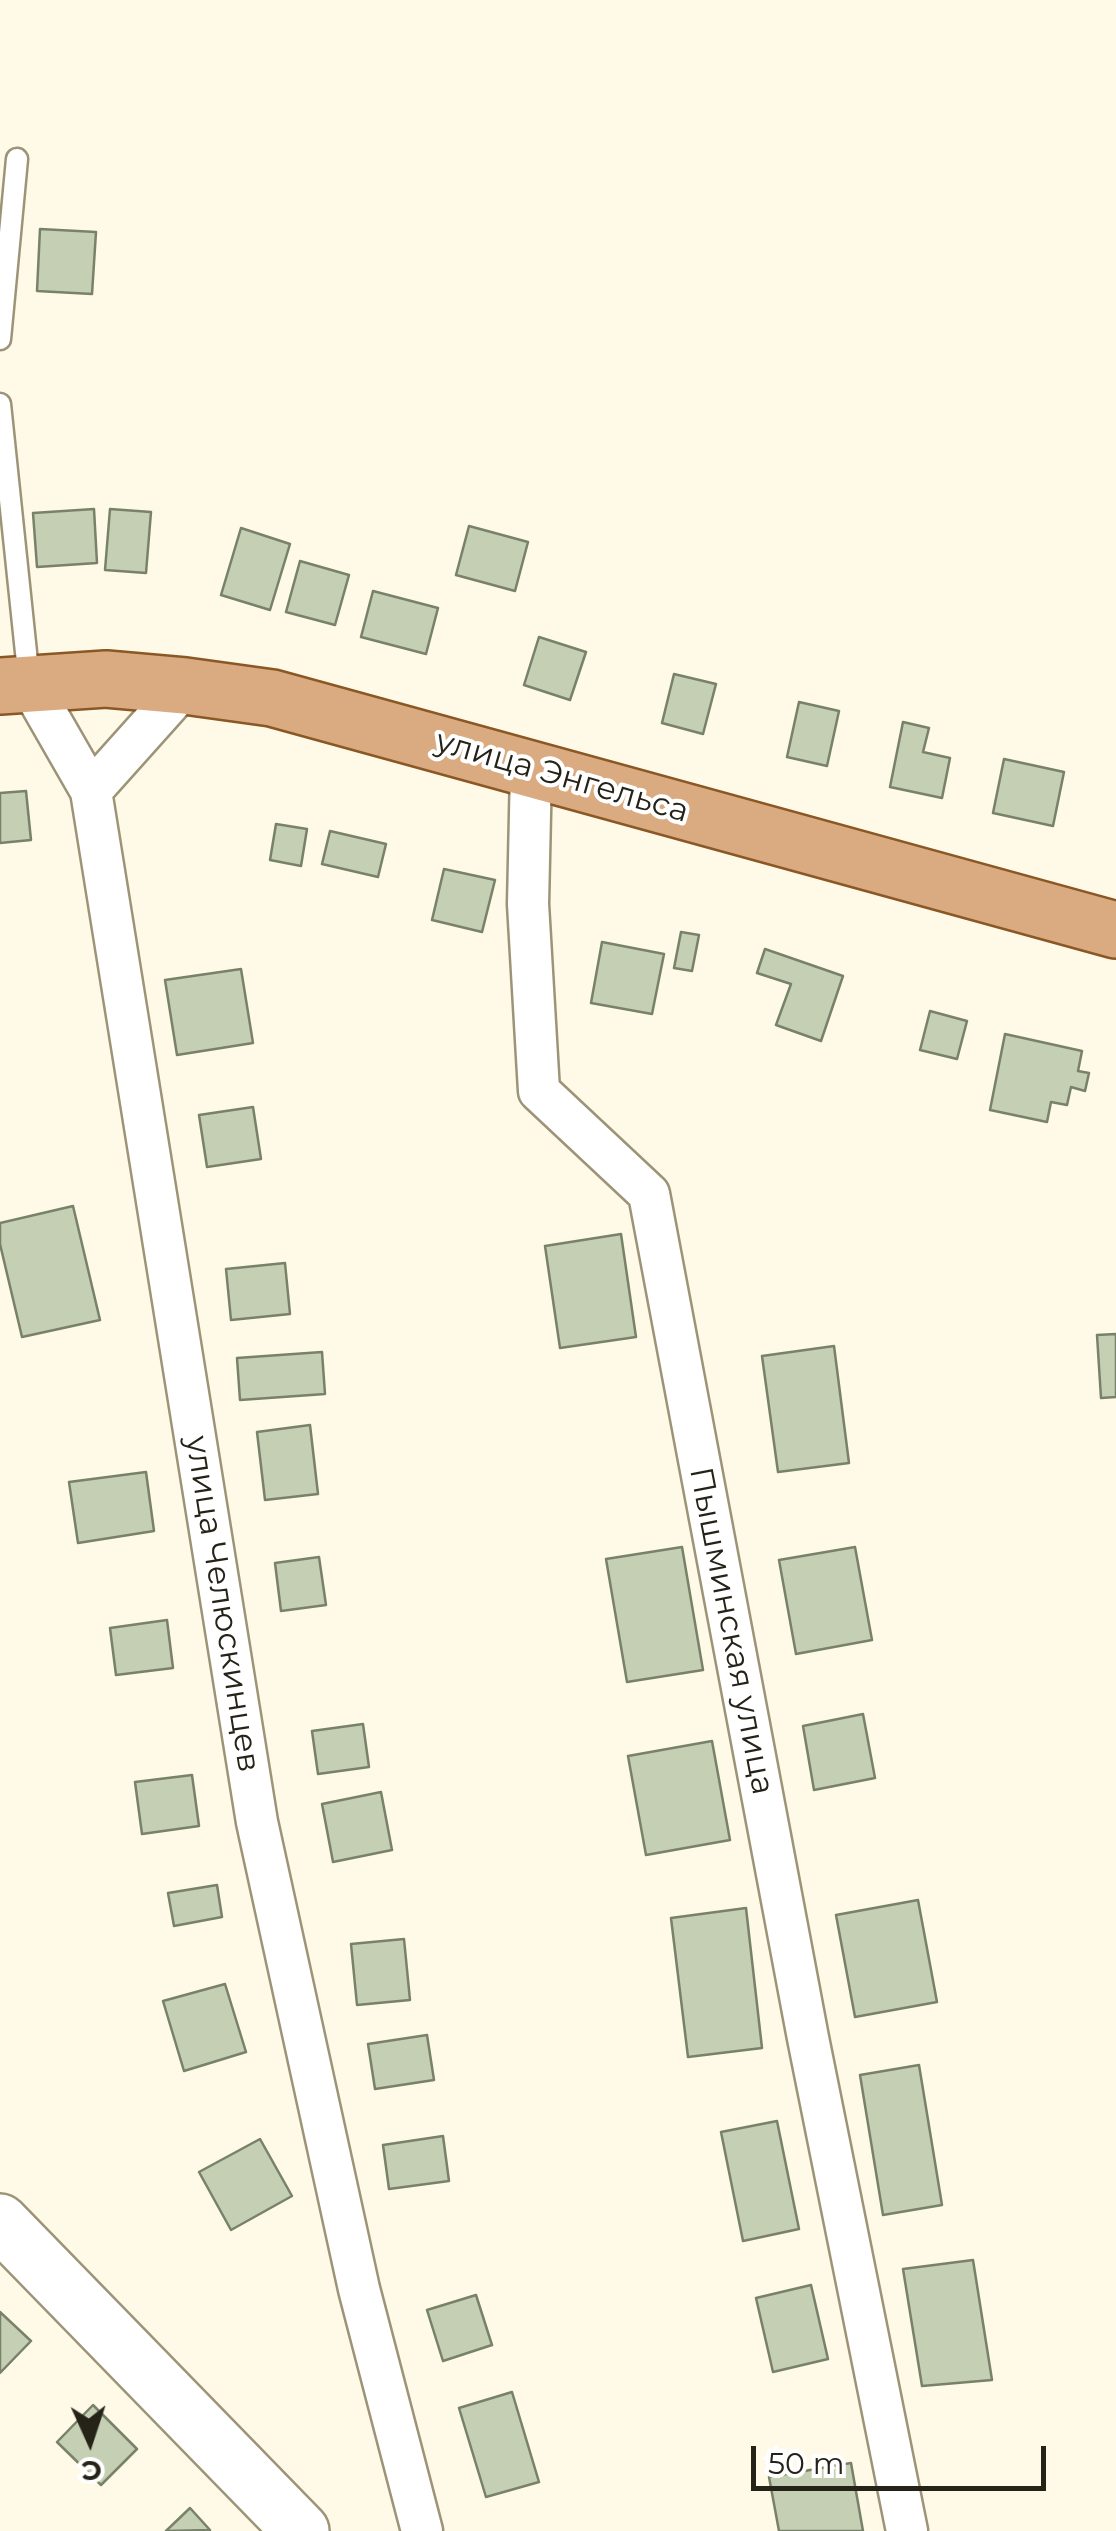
<!DOCTYPE html>
<html>
<head>
<meta charset="utf-8">
<style>
	body { margin:0 }
	#map { position:relative; width:1116px; height:2531px; overflow:hidden; background:#fff9e7; font-family:Montserrat,sans-serif }
	canvas { display:block }
	.north { position:absolute; left:40px; top:2391px; width:100px; height:100px; -webkit-text-stroke:8px #fff; paint-order:stroke; rotate:177deg; font-size:28px; font-weight:700; line-height:40px; text-align:center; color:#252217 }
	.north::after { content:''; display:block; margin:auto; width:35px; height:45px; background:#252217; clip-path:polygon(50% 0,100% 100%,50% 72%,0 100%) }
	.scale { position:absolute; left:751px; top:2446px; width:295px; height:45px; box-sizing:border-box; border:5px solid #252217; border-top:0; padding-left:12px; font-size:30px; line-height:35px; white-space:nowrap; color:#252217; -webkit-text-stroke:8px #fff; paint-order:stroke }
</style>
</head>
<body>
<div id="map">
<canvas width="1116" height="2531"></canvas>
<div class="north">С</div>
<div class="scale">50 m</div>
</div>
<script>
const c = document.querySelector('canvas').getContext('2d');
c.lineJoin = 'round';
function fill(path, color) { c.fillStyle = color; c.fill(path, 'evenodd'); }
function strokePath(path, color, width, dash) { c.strokeStyle = color; c.lineWidth = width; c.lineCap = dash ? 'butt' : 'round'; c.setLineDash(dash || []); c.stroke(path); }
function label(font, color, halo, rows, align = 'center') {
  c.font = font + ' Montserrat,sans-serif'; c.lineWidth = 8; c.setLineDash([]); c.textBaseline = 'middle'; c.strokeStyle = halo; c.fillStyle = color; for (const [text, x, y, turn = 0] of rows) {
    c.save(); c.translate(x, y); c.rotate((+turn || 0) * Math.PI / 180); c.textAlign = isNaN(turn) ? turn : align; if (halo) c.strokeText(text, 0, 0); c.fillText(text, 0, 0); c.restore();
  }
}
const building = new Path2D(`
	M 40,229 L 96,232 L 92,294 L 37,291 Z
	M 94,509 L 97,563 L 37,567 L 33,513 Z
	M 110,509 L 151,512 L 146,573 L 105,570 Z
	M 469,526 L 528,542 L 515,591 L 456,575 Z
	M 241,528 L 290,544 L 270,610 L 221,595 Z
	M 300,561 L 349,575 L 335,625 L 286,612 Z
	M 373,591 L 438,608 L 426,654 L 361,637 Z
	M 539,637 L 586,652 L 570,700 L 524,685 Z
	M 674,674 L 716,684 L 703,734 L 662,723 Z
	M 799,702 L 839,711 L 827,766 L 787,757 Z
	M 903,722 L 929,728 L 923,752 L 950,758 L 942,798 L 890,787 Z
	M 1004,759 L 1064,772 L 1053,826 L 993,813 Z
	M 26,791 L 31,840 L 0,843 L 0,793 Z
	M 276,824 L 307,829 L 301,866 L 270,860 Z
	M 330,831 L 386,844 L 378,877 L 322,864 Z
	M 444,869 L 495,880 L 482,932 L 432,920 Z
	M 681,932 L 699,935 L 692,971 L 674,968 Z
	M 602,942 L 664,954 L 652,1014 L 591,1003 Z
	M 765,949 L 843,976 L 821,1041 L 776,1025 L 791,984 L 757,973 Z
	M 241,969 L 253,1043 L 177,1055 L 165,980 Z
	M 930,1011 L 967,1021 L 957,1059 L 920,1050 Z
	M 1005,1034 L 1082,1051 L 1078,1071 L 1089,1073 L 1085,1091 L 1071,1087 L 1067,1105 L 1051,1102 L 1047,1122 L 990,1110 Z
	M 253,1107 L 261,1159 L 207,1167 L 199,1115 Z
	M 73,1206 L 100,1320 L 22,1337 L 0,1244 L 0,1223 Z
	M 621,1234 L 636,1337 L 560,1348 L 545,1246 Z
	M 285,1263 L 290,1314 L 231,1320 L 226,1269 Z
	M 1116,1334 L 1116,1397 L 1101,1398 L 1097,1335 Z
	M 834,1346 L 849,1463 L 778,1472 L 762,1356 Z
	M 322,1352 L 325,1394 L 240,1400 L 237,1358 Z
	M 310,1425 L 318,1494 L 265,1500 L 257,1432 Z
	M 146,1472 L 154,1531 L 78,1543 L 69,1482 Z
	M 682,1547 L 703,1670 L 627,1682 L 606,1559 Z
	M 855,1547 L 872,1640 L 796,1654 L 779,1560 Z
	M 319,1557 L 326,1605 L 281,1611 L 275,1563 Z
	M 167,1620 L 173,1668 L 116,1675 L 110,1628 Z
	M 863,1714 L 875,1778 L 814,1790 L 803,1726 Z
	M 363,1724 L 369,1767 L 318,1774 L 312,1731 Z
	M 712,1741 L 730,1840 L 646,1855 L 628,1756 Z
	M 192,1775 L 199,1826 L 142,1834 L 135,1782 Z
	M 381,1792 L 392,1850 L 333,1862 L 322,1804 Z
	M 217,1885 L 222,1917 L 174,1926 L 168,1893 Z
	M 918,1900 L 937,2002 L 855,2017 L 836,1915 Z
	M 746,1908 L 762,2048 L 688,2057 L 671,1918 Z
	M 404,1939 L 410,2000 L 357,2005 L 351,1944 Z
	M 225,1984 L 246,2052 L 184,2071 L 163,2001 Z
	M 427,2035 L 434,2080 L 375,2089 L 368,2044 Z
	M 919,2065 L 942,2205 L 883,2215 L 860,2075 Z
	M 777,2121 L 799,2229 L 743,2241 L 721,2132 Z
	M 443,2136 L 449,2181 L 389,2189 L 383,2145 Z
	M 260,2139 L 292,2196 L 231,2230 L 199,2172 Z
	M 973,2260 L 992,2380 L 922,2386 L 903,2269 Z
	M 811,2285 L 828,2359 L 773,2372 L 756,2298 Z
	M 476,2295 L 492,2345 L 443,2361 L 427,2310 Z
	M 0,2312 L 31,2341 L 0,2373 Z
	M 512,2392 L 539,2482 L 486,2497 L 459,2408 Z
	M 93,2405 L 137,2449 L 101,2485 L 57,2442 Z
	M 851,2463 L 863,2531 L 779,2531 L 769,2477 Z
	M 190,2508 L 210,2530 L 166,2531 Z`);
const lane = new Path2D(`
	M 0,339 L 17,159
	M 0,404 L 29,681`);
const street = new Path2D(`
	M 29,683 L 91,791 L 257,1822 L 359,2289 L 422,2531
	M 531,769 L 528,904 L 539,1091 L 649,1194 L 808,2038 L 907,2531
	M 91,791 L 185,686`);
const secondary = new Path2D(`
	M 0,2222 L 301,2531`);
const primary = new Path2D(`
	M 0,686 L 106,679 L 185,686 L 272,698 L 1116,930`);
const streetNames = [
	["улица Энгельса",562,777,16],
	["улица Челюскинцев",222,1604,81],
	["Пышминская улица",731,1631,79]
];
fill(building, '#c4cfb3');
strokePath(building, '#788268', 2.5);
strokePath(lane, '#9d9478', 25);
strokePath(street, '#9d9478', 45);
strokePath(secondary, '#9d9478', 60);
strokePath(primary, '#8a5725', 60);
strokePath(lane, '#fff', 20);
strokePath(street, '#fff', 40);
strokePath(secondary, '#fff', 55);
strokePath(primary, '#daab81', 55);
label('32px', '#252217', '#fff', streetNames);
</script>
</body>
</html>
